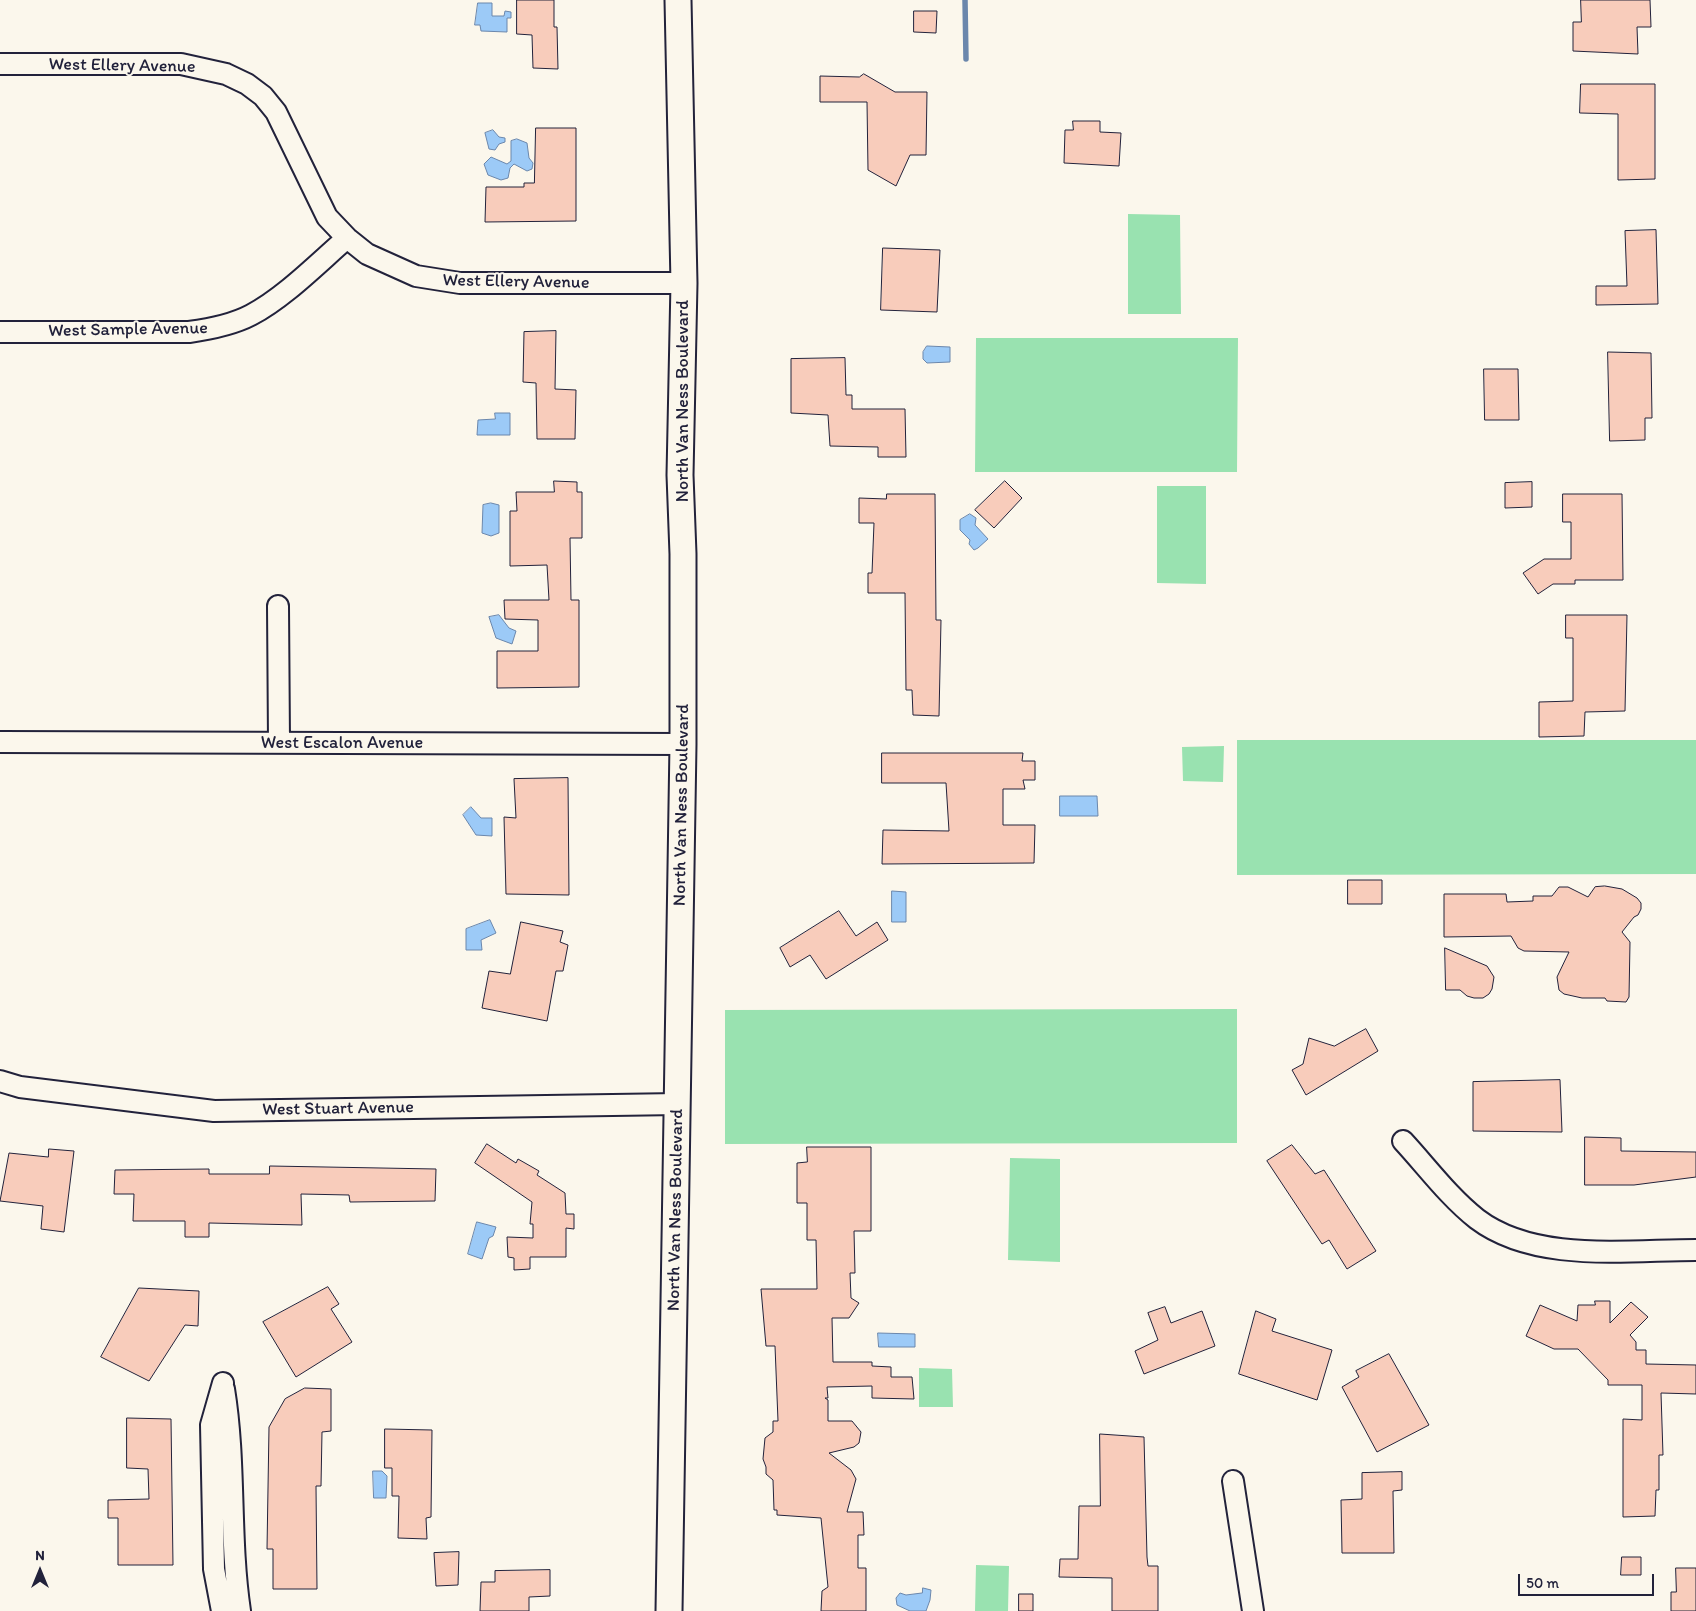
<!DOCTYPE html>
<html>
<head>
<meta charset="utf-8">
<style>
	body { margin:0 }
	#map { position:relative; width:1696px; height:1611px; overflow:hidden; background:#fbf7ec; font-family:Itim,sans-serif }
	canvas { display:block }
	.north { position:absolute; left:15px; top:1546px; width:50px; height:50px; -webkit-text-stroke:4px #fbf7ec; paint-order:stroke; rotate:0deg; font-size:14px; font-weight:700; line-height:20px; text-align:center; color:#22223b }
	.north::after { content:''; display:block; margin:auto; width:18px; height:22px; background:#22223b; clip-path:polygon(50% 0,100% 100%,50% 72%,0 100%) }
	.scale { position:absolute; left:1518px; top:1574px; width:136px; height:22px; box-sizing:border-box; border:2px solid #22223b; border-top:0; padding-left:6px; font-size:15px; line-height:18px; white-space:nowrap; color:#22223b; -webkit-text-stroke:4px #fbf7ec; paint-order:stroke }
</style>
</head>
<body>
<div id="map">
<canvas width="1696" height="1611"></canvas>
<div class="north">N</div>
<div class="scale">50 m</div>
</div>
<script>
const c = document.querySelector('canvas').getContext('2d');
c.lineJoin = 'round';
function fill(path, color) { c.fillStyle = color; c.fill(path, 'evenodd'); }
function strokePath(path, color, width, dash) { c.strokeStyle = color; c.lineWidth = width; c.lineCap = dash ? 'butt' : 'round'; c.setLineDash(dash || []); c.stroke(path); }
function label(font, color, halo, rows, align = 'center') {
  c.font = font + ' Itim,sans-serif'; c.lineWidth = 4; c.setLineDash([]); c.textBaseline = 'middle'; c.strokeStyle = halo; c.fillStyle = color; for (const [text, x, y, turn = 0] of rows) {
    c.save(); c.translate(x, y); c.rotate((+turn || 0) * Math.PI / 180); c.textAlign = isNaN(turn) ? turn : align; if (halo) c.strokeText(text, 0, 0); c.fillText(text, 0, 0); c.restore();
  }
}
const green = new Path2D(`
	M 1128,214 L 1180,215 L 1181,314 L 1128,314 Z
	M 976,338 L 1238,338 L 1237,472 L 975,472 Z
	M 1157,486 L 1206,486 L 1206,584 L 1157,583 Z
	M 1237,740 L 1696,740 L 1696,874 L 1237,875 Z
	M 1224,746 L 1223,782 L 1183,781 L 1182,747 Z
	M 1237,1009 L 1237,1143 L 725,1144 L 725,1010 Z
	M 1010,1158 L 1060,1159 L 1060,1262 L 1008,1260 Z
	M 919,1368 L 952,1369 L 953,1407 L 919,1407 Z
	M 976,1565 L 1009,1566 L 1008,1611 L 975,1611 Z`);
const water = new Path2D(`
	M 478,3 L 492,3 L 492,16 L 504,16 L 505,11 L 511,12 L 511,18 L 507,18 L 507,32 L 481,31 L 480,25 L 475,25 Z
	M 493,130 L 499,137 L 505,138 L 505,142 L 499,144 L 495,150 L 489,149 L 485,133 Z
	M 517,139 L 527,143 L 529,158 L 533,163 L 532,169 L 527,171 L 514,164 L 510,168 L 508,178 L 501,180 L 488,175 L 484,164 L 491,157 L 507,164 L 511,161 L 511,141 Z
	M 927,346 L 950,347 L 950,362 L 927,363 L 923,359 L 923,352 Z
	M 495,413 L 510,413 L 510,435 L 477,435 L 478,420 L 495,419 Z
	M 491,503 L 499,505 L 499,533 L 491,536 L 482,533 L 483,505 Z
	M 970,514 L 976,518 L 975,525 L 988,539 L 978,548 L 974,550 L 969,544 L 970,540 L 960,530 L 960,520 Z
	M 499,615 L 509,628 L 516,631 L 512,644 L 496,638 L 489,617 Z
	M 1060,796 L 1097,796 L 1098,816 L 1060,816 Z
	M 471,807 L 481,818 L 492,818 L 492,836 L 476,835 L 463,815 Z
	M 892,891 L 906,892 L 906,922 L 892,922 Z
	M 490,920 L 496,933 L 481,940 L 482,950 L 466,950 L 466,929 Z
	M 477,1222 L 496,1227 L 493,1236 L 489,1238 L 482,1259 L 468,1254 Z
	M 878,1333 L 915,1334 L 915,1347 L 879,1347 Z
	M 373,1471 L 382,1471 L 387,1476 L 386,1498 L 374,1498 Z
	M 923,1588 L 931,1590 L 930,1600 L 926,1611 L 910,1611 L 897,1605 L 896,1598 L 900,1593 L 906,1595 L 922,1593 Z`);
const stream = new Path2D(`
	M 965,0 L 966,59`);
const building = new Path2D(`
	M 517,0 L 554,0 L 554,27 L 557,27 L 558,69 L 533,68 L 532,35 L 517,34 Z
	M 1581,0 L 1650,0 L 1651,27 L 1637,27 L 1638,54 L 1573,51 L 1573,22 L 1581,22 Z
	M 914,11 L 937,11 L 936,33 L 914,32 Z
	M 864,74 L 895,92 L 927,92 L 926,155 L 910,155 L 896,186 L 868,170 L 867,102 L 820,102 L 820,76 L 859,77 Z
	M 1581,84 L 1655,84 L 1655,179 L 1618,180 L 1618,114 L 1580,113 Z
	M 1073,121 L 1100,121 L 1100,132 L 1121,133 L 1119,166 L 1064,163 L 1065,130 L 1073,130 Z
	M 536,128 L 576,128 L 576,221 L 485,222 L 486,187 L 524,187 L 524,183 L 534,183 Z
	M 1656,230 L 1658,304 L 1596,305 L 1596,286 L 1627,286 L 1625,231 Z
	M 883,248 L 940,250 L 937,312 L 881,310 Z
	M 556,331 L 555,389 L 576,390 L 575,439 L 537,439 L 536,383 L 523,382 L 524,332 Z
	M 1608,352 L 1651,353 L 1652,418 L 1645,418 L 1645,440 L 1610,441 Z
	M 845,358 L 846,395 L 852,395 L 852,409 L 905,409 L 906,457 L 878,457 L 878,447 L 830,446 L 828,415 L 791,413 L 791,359 Z
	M 1484,369 L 1518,369 L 1519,420 L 1485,420 Z
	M 554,481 L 577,482 L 577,492 L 582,492 L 582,538 L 570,538 L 571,600 L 579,600 L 579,687 L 497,688 L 497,651 L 538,651 L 538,620 L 505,619 L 504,600 L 549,600 L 547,565 L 510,566 L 510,511 L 517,511 L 516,492 L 554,492 Z
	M 1005,481 L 1022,498 L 994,528 L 975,510 Z
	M 1532,482 L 1532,507 L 1505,508 L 1505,483 Z
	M 887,494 L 935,494 L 936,620 L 941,620 L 939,716 L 913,715 L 912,690 L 906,690 L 905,593 L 868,593 L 868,573 L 872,573 L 874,523 L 859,523 L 859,498 L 886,499 Z
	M 1563,494 L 1622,494 L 1623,580 L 1575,580 L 1575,584 L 1553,584 L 1538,594 L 1523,573 L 1544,559 L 1571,559 L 1571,522 L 1563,522 Z
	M 1566,615 L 1627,615 L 1625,711 L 1585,712 L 1584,736 L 1539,737 L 1539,702 L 1573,701 L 1573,638 L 1566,638 Z
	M 882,753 L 1023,753 L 1022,761 L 1035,761 L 1035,780 L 1023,780 L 1025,789 L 1003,789 L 1003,825 L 1035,825 L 1034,863 L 882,864 L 883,830 L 949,831 L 946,783 L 882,783 Z
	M 568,778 L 569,895 L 506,894 L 504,817 L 516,818 L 514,779 Z
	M 1348,880 L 1382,880 L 1382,904 L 1348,904 Z
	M 1605,886 L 1622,889 L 1637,898 L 1641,903 L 1641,909 L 1638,915 L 1634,917 L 1622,932 L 1630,942 L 1629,997 L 1626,1002 L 1607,1001 L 1605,998 L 1582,998 L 1564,994 L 1559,990 L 1557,977 L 1569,952 L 1524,951 L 1518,948 L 1511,936 L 1444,937 L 1444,894 L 1506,894 L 1507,902 L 1533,901 L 1533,896 L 1552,896 L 1559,887 L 1568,887 L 1588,897 L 1595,887 Z
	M 839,911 L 856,936 L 877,922 L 888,940 L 826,979 L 810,955 L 790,967 L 780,948 Z
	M 521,922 L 563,931 L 560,942 L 568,945 L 563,971 L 556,971 L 547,1021 L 482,1008 L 489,971 L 510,974 Z
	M 1445,948 L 1487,966 L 1494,977 L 1492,989 L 1489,994 L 1483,998 L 1474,998 L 1467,996 L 1460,990 L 1446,990 Z
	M 1366,1029 L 1378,1051 L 1306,1095 L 1292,1070 L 1303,1064 L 1309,1038 L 1334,1046 Z
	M 1560,1080 L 1562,1132 L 1473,1131 L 1473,1082 Z
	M 1585,1137 L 1621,1138 L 1621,1151 L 1696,1152 L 1696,1177 L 1634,1185 L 1585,1185 Z
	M 487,1144 L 516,1163 L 518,1159 L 539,1171 L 537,1175 L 565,1193 L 566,1214 L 574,1214 L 574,1229 L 566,1228 L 566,1257 L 530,1257 L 530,1269 L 514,1270 L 514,1258 L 508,1257 L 507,1237 L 533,1238 L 533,1224 L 530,1224 L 532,1202 L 475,1163 Z
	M 1292,1145 L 1315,1174 L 1324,1170 L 1376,1251 L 1347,1269 L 1329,1240 L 1322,1244 L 1267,1161 Z
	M 807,1147 L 871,1147 L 871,1231 L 854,1231 L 855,1273 L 850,1273 L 851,1298 L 859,1303 L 849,1318 L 832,1318 L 833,1362 L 872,1362 L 872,1366 L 891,1367 L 891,1377 L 912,1377 L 914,1399 L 872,1398 L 872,1386 L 827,1387 L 828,1398 L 825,1398 L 828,1400 L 828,1421 L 852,1421 L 861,1432 L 859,1443 L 854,1447 L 829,1453 L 851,1470 L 856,1479 L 847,1512 L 863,1512 L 864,1535 L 858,1535 L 858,1568 L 866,1568 L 866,1611 L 821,1611 L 822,1591 L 828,1587 L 821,1518 L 777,1515 L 777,1510 L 774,1510 L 773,1480 L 766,1474 L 766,1467 L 763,1459 L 765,1438 L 773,1432 L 773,1421 L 778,1421 L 775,1346 L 766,1346 L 761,1289 L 817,1289 L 816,1240 L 807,1240 L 807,1203 L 797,1203 L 797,1163 L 807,1162 Z
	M 49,1149 L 74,1151 L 64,1232 L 41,1229 L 43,1206 L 0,1201 L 9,1153 L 48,1157 Z
	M 270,1166 L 436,1169 L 435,1201 L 350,1202 L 349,1195 L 301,1194 L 302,1225 L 209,1223 L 209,1237 L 185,1237 L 185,1221 L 133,1221 L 134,1194 L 114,1194 L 115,1170 L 209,1169 L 209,1174 L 269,1174 Z
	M 328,1287 L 339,1304 L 331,1309 L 352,1342 L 296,1377 L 263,1322 Z
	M 139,1288 L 199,1291 L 198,1326 L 185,1325 L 149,1381 L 101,1357 Z
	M 1595,1301 L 1610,1301 L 1610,1323 L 1631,1302 L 1648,1317 L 1630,1335 L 1636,1342 L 1636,1350 L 1646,1350 L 1646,1364 L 1696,1365 L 1696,1394 L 1661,1393 L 1663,1455 L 1659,1455 L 1659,1490 L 1656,1490 L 1655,1516 L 1623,1517 L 1623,1419 L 1642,1420 L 1642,1385 L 1608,1385 L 1608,1380 L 1578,1349 L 1554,1349 L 1526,1336 L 1540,1305 L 1577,1321 L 1578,1305 L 1595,1305 Z
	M 1165,1307 L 1171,1323 L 1202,1311 L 1215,1346 L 1144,1374 L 1135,1351 L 1158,1340 L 1148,1313 Z
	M 1256,1311 L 1276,1319 L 1272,1331 L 1332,1350 L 1317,1400 L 1239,1374 Z
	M 1389,1354 L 1429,1425 L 1377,1452 L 1342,1387 L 1359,1377 L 1356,1371 Z
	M 305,1388 L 331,1389 L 331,1431 L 322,1432 L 321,1486 L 316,1486 L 317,1589 L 273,1589 L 273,1549 L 267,1549 L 269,1427 L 285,1399 Z
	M 127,1418 L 171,1419 L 173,1565 L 118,1565 L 118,1518 L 108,1518 L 108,1500 L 149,1499 L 148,1469 L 127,1468 Z
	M 385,1429 L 432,1430 L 431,1517 L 426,1518 L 427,1539 L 398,1538 L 399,1496 L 392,1496 L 392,1468 L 385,1468 Z
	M 1100,1434 L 1144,1437 L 1147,1557 L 1148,1566 L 1158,1566 L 1158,1611 L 1112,1611 L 1112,1578 L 1059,1577 L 1060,1559 L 1078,1559 L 1079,1506 L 1100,1506 Z
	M 1402,1472 L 1402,1490 L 1393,1491 L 1394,1553 L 1342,1553 L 1341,1500 L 1362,1499 L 1362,1473 Z
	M 459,1552 L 458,1585 L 436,1586 L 434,1553 Z
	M 1622,1557 L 1641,1557 L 1641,1575 L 1621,1575 Z
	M 1676,1568 L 1696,1568 L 1696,1611 L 1671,1611 L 1671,1592 L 1676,1592 Z
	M 550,1570 L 550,1596 L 529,1597 L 529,1611 L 480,1611 L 481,1582 L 495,1582 L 495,1571 Z
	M 1019,1594 L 1033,1594 L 1033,1611 L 1019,1611 Z`);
const minor = new Path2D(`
	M 0,64 L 181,64 L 226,74 L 247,84 L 263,96 L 276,112 L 327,217 L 347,238 L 367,254 L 416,276 L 460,283 L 684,283
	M 0,332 L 189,332 C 211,329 232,325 251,315 C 285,297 318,263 347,238
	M 278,606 L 279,742
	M 0,742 L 683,744
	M 0,1081 L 20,1087 L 214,1111 L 679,1104
	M 1403,1141 C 1427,1167 1449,1197 1477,1219 C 1535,1263 1627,1250 1696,1250
	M 224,1389 C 236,1462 229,1537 240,1611
	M 1233,1481 L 1253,1611
	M 222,1611 L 214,1569 L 211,1425 L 223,1383`);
const tertiary = new Path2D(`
	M 669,1611 L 683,744 L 683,554 L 680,475 L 684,283 L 678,0`);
const streetNames = [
	["West Ellery Avenue",122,66,1],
	["West Ellery Avenue",516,282,1],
	["West Sample Avenue",128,330,-1],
	["North Van Ness Boulevard",683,401,-90],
	["West Escalon Avenue",342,743],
	["North Van Ness Boulevard",682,805,-89],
	["West Stuart Avenue",338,1109,-1],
	["North Van Ness Boulevard",676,1210,-89]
];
fill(green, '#99e2b0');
fill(water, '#9ccaf7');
strokePath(water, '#6b87ac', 1);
strokePath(stream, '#6b87ac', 5.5);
fill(building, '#f8ccbb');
strokePath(building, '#22223b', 1);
strokePath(minor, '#22223b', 24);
strokePath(tertiary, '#22223b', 29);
strokePath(minor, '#fbf7ec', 20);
strokePath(tertiary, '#fbf7ec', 25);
label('18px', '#22223b', '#fbf7ec', streetNames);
</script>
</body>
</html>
